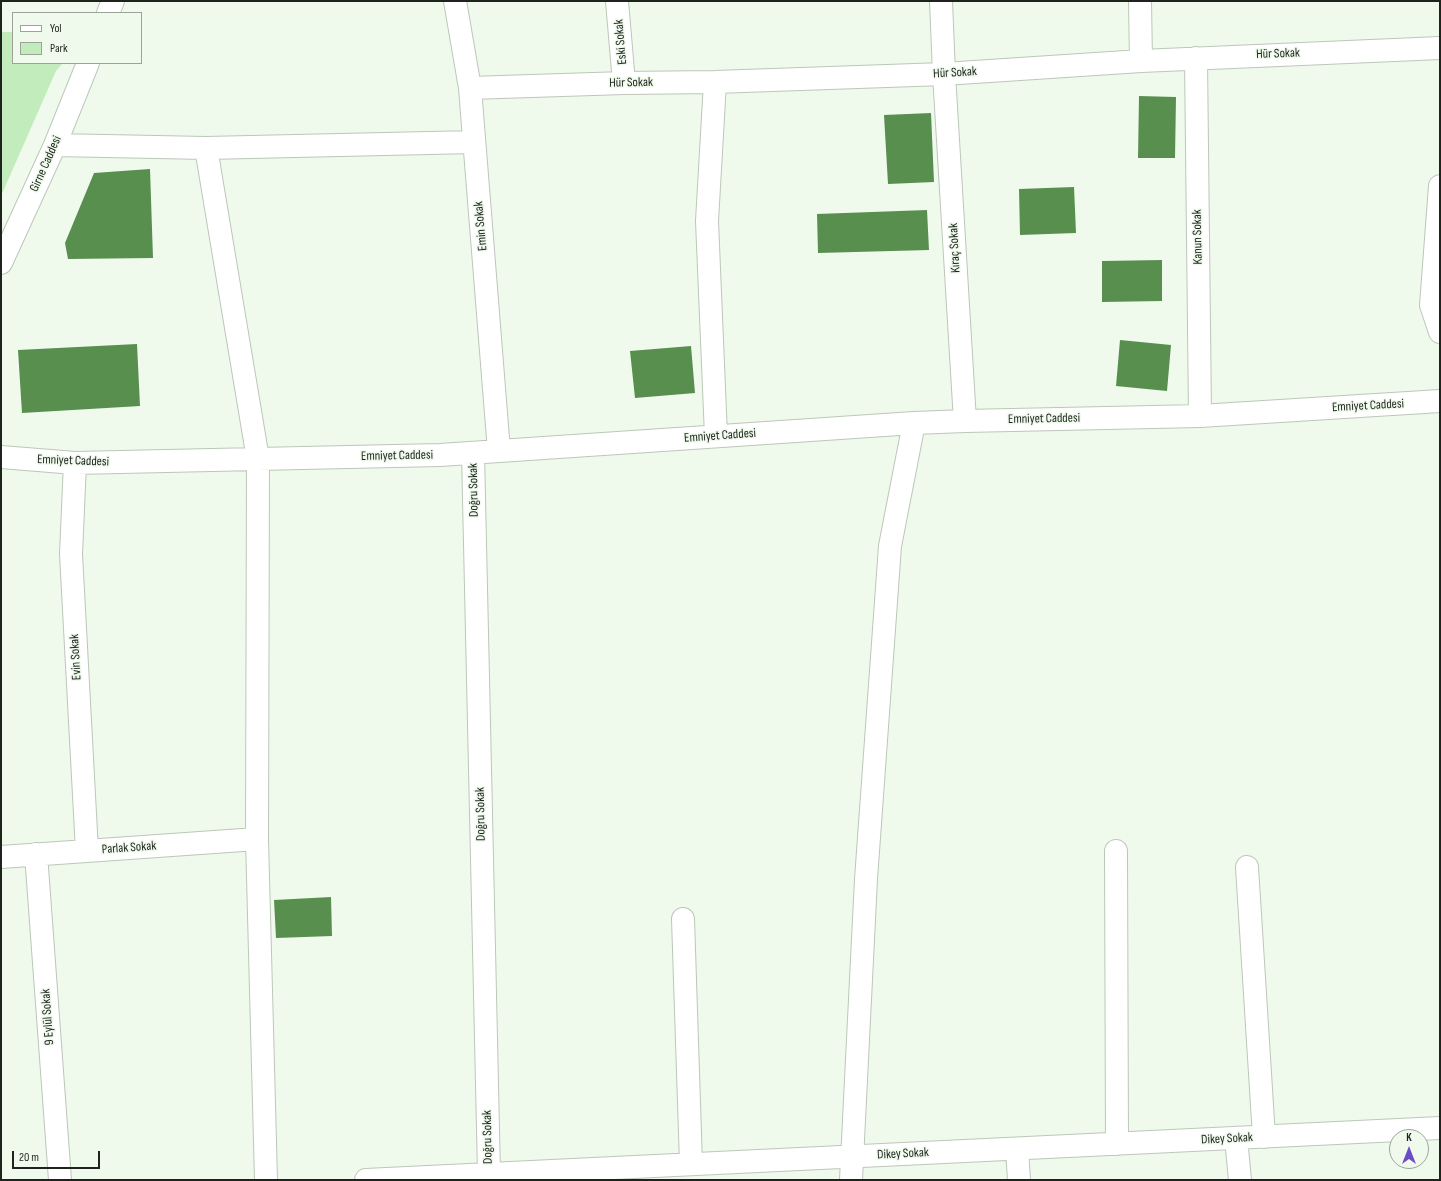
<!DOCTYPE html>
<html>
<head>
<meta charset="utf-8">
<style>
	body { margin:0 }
	#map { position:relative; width:1441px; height:1181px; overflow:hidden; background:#effaed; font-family:"Sofia Sans Condensed",sans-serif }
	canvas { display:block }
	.frame { position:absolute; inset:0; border:2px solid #1f231e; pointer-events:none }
	.legend { position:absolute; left:12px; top:12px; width:130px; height:52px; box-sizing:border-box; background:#effaed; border:1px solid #9ca49a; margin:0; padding:5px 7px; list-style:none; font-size:12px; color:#1f231e }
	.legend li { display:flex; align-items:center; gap:8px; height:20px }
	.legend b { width:20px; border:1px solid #9ca49a }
	.north { position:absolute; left:1389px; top:1129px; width:40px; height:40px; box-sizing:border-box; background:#effaed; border:1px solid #9ca49a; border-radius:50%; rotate:0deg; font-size:11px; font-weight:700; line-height:16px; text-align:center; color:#1f231e }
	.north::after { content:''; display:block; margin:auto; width:14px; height:18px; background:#6c4cc5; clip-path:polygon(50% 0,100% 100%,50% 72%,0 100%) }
	.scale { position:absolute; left:12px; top:1151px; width:88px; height:18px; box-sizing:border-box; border:2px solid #1f231e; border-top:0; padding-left:5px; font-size:12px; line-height:14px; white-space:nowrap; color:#1f231e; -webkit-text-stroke:3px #effaed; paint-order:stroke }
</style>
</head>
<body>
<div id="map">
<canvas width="1441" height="1181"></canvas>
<div class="frame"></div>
<ul class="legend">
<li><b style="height:5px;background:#fff"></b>Yol</li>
<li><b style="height:11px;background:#c2ecbb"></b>Park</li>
</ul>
<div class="north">K</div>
<div class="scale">20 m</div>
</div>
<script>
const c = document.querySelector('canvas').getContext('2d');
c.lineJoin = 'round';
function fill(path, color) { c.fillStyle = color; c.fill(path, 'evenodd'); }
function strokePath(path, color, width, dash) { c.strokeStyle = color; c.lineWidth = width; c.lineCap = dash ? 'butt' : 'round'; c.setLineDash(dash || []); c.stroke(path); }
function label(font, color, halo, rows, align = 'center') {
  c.font = font + ' "Sofia Sans Condensed",sans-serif'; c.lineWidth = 3; c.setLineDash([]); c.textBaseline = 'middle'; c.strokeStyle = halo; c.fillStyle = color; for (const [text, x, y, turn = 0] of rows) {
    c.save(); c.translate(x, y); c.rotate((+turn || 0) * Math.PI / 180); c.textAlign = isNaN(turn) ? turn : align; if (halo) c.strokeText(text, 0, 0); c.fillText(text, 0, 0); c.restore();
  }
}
const green = new Path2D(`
	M 1,32 L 13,32 L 13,63 L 63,63 L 56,71 L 1,196 Z`);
const building = new Path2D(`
	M 1139,96 L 1176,97 L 1175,158 L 1138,158 Z
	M 931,113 L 934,182 L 888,184 L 884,115 Z
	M 150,169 L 153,258 L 68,259 L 65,243 L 94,173 Z
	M 1074,187 L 1076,233 L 1020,235 L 1019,189 Z
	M 927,210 L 929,250 L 818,253 L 817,214 Z
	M 1162,260 L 1162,301 L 1102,302 L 1102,261 Z
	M 1120,340 L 1171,345 L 1167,391 L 1116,386 Z
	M 137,344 L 140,406 L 22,413 L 18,350 Z
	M 691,346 L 695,393 L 635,398 L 630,351 Z
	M 331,897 L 332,936 L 276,938 L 274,900 Z`);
const minor = new Path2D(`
	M 455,1 L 470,88 L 499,451
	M 617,1 L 624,83
	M 941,1 L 944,74 L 965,421
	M 1140,1 L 1141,61
	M 108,13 L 113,1
	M 1196,58 L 1200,416
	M 715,82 L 707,221 L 716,436
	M 470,88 L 624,83 L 715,82 L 944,74 L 1141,61 L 1440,48
	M 55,145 L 206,148 L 474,142
	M 206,148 L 258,459 L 257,839 L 266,1180
	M 1440,186 L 1431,305 L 1440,332
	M 1,263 L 55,145 L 88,63
	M 473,453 L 489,1174
	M 1,457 L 75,463 L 440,455 L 914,423 L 965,421 L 1200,416 L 1440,401
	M 75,463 L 71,554 L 87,851
	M 1116,851 L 1117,1144
	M 36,854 L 60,1180
	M 1,857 L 257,839
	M 1247,867 L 1264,1137
	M 683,919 L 691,1164
	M 1236,1138 L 1240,1180
	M 1017,1149 L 1019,1180
	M 366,1180 L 1440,1128
	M 851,1180 L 866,879 L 890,546 L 914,423`);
const streetNames = [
	["Eski Sokak",621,42,-95],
	["Hür Sokak",1278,54,-2],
	["Hür Sokak",955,73,-3],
	["Hür Sokak",631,83,-1],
	["Girne Caddesi",46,164,-66],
	["Emin Sokak",481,226,-95],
	["Kanun Sokak",1198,237,-91],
	["Kıraç Sokak",955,248,-93],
	["Emniyet Caddesi",1368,406,-3],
	["Emniyet Caddesi",1044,419,-1],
	["Emniyet Caddesi",720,436,-4],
	["Emniyet Caddesi",397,456,-1],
	["Emniyet Caddesi",73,461,2],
	["Doğru Sokak",474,490,-91],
	["Evin Sokak",76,657,-93],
	["Doğru Sokak",481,814,-91],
	["Parlak Sokak",129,848,-4],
	["9 Eylül Sokak",48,1017,-94],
	["Doğru Sokak",488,1137,-91],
	["Dikey Sokak",1227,1139,-3],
	["Dikey Sokak",903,1154,-3]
];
fill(green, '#c2ecbb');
fill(building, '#588f4f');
strokePath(minor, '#bcc7ba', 24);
strokePath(minor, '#fff', 22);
label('13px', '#1f231e', '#effaed', streetNames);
</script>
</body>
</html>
